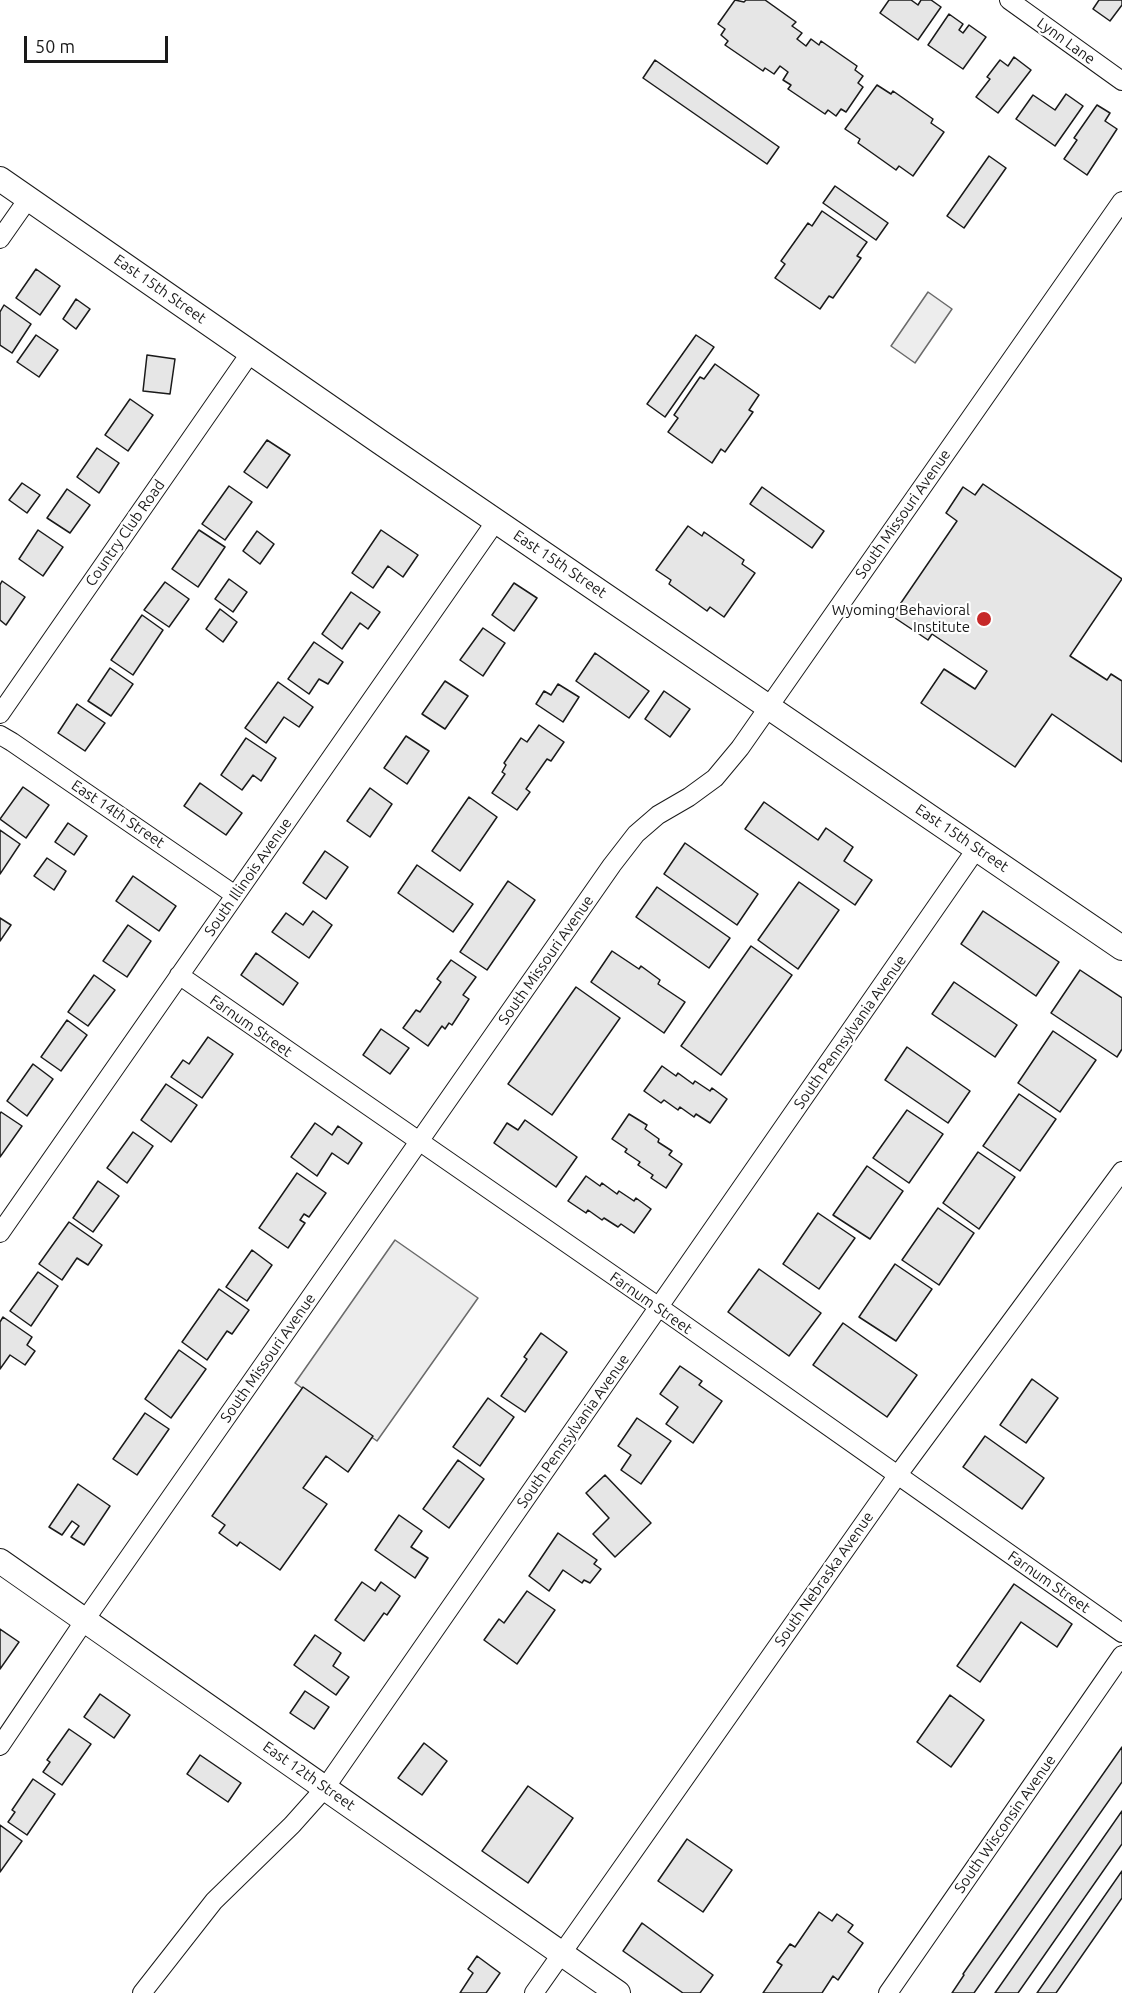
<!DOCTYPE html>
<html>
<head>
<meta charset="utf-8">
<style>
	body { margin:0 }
	#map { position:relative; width:1122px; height:1993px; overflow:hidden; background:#fff; font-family:Ubuntu,sans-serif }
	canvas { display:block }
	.scale { position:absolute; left:24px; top:36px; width:144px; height:27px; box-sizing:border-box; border:3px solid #1a1a1a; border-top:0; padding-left:8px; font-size:18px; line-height:21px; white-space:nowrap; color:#1a1a1a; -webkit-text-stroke:4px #fff; paint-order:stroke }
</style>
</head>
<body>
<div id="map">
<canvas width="1122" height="1993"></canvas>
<div class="scale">50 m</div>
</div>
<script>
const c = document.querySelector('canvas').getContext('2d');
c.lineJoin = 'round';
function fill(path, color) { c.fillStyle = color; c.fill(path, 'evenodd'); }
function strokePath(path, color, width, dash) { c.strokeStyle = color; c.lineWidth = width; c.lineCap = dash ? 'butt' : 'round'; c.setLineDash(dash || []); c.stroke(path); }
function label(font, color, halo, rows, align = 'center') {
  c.font = font + ' Ubuntu,sans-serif'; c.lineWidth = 4.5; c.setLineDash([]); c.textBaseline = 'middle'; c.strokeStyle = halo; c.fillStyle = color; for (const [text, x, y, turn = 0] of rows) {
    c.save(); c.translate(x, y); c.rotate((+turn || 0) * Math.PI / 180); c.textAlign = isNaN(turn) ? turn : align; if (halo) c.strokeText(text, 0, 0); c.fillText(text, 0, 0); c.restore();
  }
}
const built = new Path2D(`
	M 928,292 L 952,309 L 915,363 L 891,346 Z
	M 395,1240 L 478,1298 L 377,1441 L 295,1383 Z`);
const building = new Path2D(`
	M 735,0 L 744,2 L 746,0 L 765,0 L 796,22 L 792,26 L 802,33 L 797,39 L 806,46 L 811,39 L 819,45 L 821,41 L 857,66 L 855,70 L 863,76 L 858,83 L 863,87 L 846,112 L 841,109 L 836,116 L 828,110 L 825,114 L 788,89 L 791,85 L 783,80 L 788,72 L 780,66 L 774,74 L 765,68 L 763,71 L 725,45 L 728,41 L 721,35 L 725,29 L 718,24 Z
	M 889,0 L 911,0 L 918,5 L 921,0 L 931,0 L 941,7 L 918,40 L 880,13 Z
	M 1099,0 L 1122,0 L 1122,5 L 1110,21 L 1093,9 Z
	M 949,14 L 963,24 L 959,30 L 963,33 L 969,25 L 986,37 L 963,69 L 928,45 Z
	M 1014,57 L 1031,70 L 998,113 L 976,97 L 990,79 L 987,77 L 1000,60 L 1008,66 Z
	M 655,60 L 779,147 L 767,164 L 643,78 Z
	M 877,85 L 891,94 L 893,91 L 933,119 L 931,123 L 944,132 L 913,176 L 899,166 L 896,170 L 858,143 L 860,139 L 845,129 Z
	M 1066,94 L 1083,106 L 1055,146 L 1016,119 L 1033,95 L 1055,110 Z
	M 1097,105 L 1110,113 L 1105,121 L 1117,129 L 1087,175 L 1064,159 L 1077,140 L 1074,138 Z
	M 989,156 L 1006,168 L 964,228 L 947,216 Z
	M 835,186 L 888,223 L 876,240 L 823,203 Z
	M 822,211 L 867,242 L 857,256 L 861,258 L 833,298 L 829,296 L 820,309 L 775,278 L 785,264 L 781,261 L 808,223 L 812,226 Z
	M 36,269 L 60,286 L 40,315 L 16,298 Z
	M 76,299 L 90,309 L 76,329 L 63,319 Z
	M 4,305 L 31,324 L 12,353 L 0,345 L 0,312 Z
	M 36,335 L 58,350 L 39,377 L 17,362 Z
	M 696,335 L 714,347 L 665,417 L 647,404 Z
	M 147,355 L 175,359 L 170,394 L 143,391 Z
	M 715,364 L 759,395 L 749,410 L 753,412 L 725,452 L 721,449 L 712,463 L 668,432 L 678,418 L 674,415 L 700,377 L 704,379 Z
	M 130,399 L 153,415 L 128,451 L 105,435 Z
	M 267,440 L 290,455 L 267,488 L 244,472 Z
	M 97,448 L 119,463 L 99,493 L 77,477 Z
	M 22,483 L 40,495 L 27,513 L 9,500 Z
	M 983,484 L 1122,579 L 1070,656 L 1107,680 L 1111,674 L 1122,681 L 1122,762 L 1052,714 L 1015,767 L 921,703 L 944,669 L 975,689 L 987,671 L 932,634 L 928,640 L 892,616 L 957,521 L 946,513 L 963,487 L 975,495 Z
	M 229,486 L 252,502 L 225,540 L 202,524 Z
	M 762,487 L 824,531 L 812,548 L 750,504 Z
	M 67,489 L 90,505 L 70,533 L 47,518 Z
	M 688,526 L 702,536 L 704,532 L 744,560 L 742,564 L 755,573 L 724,617 L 710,607 L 707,611 L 669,584 L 671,580 L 656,570 Z
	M 38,530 L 63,547 L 43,576 L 19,559 Z
	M 199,530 L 225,547 L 198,587 L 172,569 Z
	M 381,530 L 418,555 L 403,577 L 388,566 L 373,588 L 352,573 Z
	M 257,531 L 274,544 L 260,564 L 243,551 Z
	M 229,579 L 247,592 L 233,612 L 215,599 Z
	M 2,581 L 25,597 L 6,625 L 0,620 L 0,585 Z
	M 165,582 L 189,599 L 169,627 L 144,610 Z
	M 514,583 L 537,598 L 514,631 L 492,615 Z
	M 351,592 L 380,612 L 368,629 L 360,623 L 342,649 L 322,634 Z
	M 220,609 L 237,622 L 223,642 L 206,629 Z
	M 142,615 L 163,630 L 133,675 L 111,660 Z
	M 483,628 L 505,643 L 483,676 L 460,660 Z
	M 314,642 L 343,662 L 328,684 L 319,679 L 309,694 L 288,679 Z
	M 595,653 L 649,691 L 629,718 L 576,681 Z
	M 110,668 L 133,684 L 111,716 L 88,701 Z
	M 445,681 L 468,696 L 445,729 L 422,714 Z
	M 278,682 L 313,707 L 299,727 L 284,717 L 266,743 L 245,728 Z
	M 558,684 L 579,697 L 563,722 L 536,704 L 544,691 L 551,695 Z
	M 664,691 L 690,709 L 670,737 L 645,719 Z
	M 77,704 L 105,723 L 85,751 L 58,733 Z
	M 539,725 L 564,742 L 551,761 L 547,759 L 526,789 L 530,792 L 517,810 L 492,793 L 505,774 L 502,772 L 506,765 L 504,763 L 521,738 L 527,742 Z
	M 406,736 L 429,751 L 407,784 L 384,768 Z
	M 246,738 L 276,758 L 261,781 L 253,775 L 242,790 L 221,775 Z
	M 200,783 L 242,813 L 226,835 L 184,806 Z
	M 23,787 L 49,805 L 26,838 L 0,819 Z
	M 370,788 L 392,804 L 370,837 L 347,821 Z
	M 469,797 L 497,817 L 460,871 L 432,851 Z
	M 764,802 L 818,840 L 826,828 L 853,847 L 844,861 L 872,880 L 855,905 L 745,829 Z
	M 68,823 L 87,836 L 74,855 L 55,842 Z
	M 0,830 L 20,844 L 0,874 Z
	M 685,843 L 758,894 L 737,925 L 664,874 Z
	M 325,851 L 348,867 L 326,899 L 303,883 Z
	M 47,858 L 66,871 L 54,890 L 34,876 Z
	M 417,865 L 473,904 L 453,932 L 398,893 Z
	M 133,876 L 176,906 L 159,931 L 116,901 Z
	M 508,881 L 535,900 L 487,970 L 460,952 Z
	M 799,882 L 839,910 L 798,969 L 758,940 Z
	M 657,887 L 730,938 L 709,968 L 636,917 Z
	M 313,911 L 332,925 L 309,958 L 272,932 L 286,913 L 303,925 Z
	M 983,911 L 1059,962 L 1036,996 L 961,944 Z
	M 0,918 L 11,925 L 0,941 Z
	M 128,925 L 151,941 L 127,977 L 103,961 Z
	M 751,946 L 792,975 L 721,1075 L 681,1046 Z
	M 612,951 L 639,969 L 641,966 L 660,980 L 658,984 L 685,1002 L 664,1033 L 591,982 Z
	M 256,953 L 298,983 L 283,1005 L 241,975 Z
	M 451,960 L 476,977 L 463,995 L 469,999 L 452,1025 L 449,1023 L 445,1029 L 442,1026 L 428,1046 L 403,1028 L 416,1010 L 420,1012 L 441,982 L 437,979 Z
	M 1080,970 L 1122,998 L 1122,1049 L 1117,1057 L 1051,1013 Z
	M 94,975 L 115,990 L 88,1026 L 68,1012 Z
	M 954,982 L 1017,1025 L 995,1057 L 932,1014 Z
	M 576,987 L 620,1018 L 552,1115 L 508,1084 Z
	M 67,1020 L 87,1035 L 61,1071 L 41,1057 Z
	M 381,1029 L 409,1048 L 390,1074 L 363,1055 Z
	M 1053,1031 L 1096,1060 L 1060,1112 L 1018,1083 Z
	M 208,1037 L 233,1054 L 202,1098 L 171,1077 L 183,1060 L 189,1064 Z
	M 907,1047 L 970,1091 L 948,1123 L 885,1080 Z
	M 33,1064 L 53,1079 L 27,1116 L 7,1101 Z
	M 662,1066 L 676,1076 L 678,1073 L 693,1084 L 695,1081 L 710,1091 L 712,1088 L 727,1099 L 710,1123 L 696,1114 L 694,1117 L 680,1107 L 678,1110 L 664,1100 L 661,1103 L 644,1091 Z
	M 166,1084 L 197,1105 L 171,1142 L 141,1120 Z
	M 1019,1094 L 1056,1119 L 1020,1171 L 983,1146 Z
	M 907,1110 L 943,1134 L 909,1183 L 873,1158 Z
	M 1,1112 L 22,1126 L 0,1157 L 0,1114 Z
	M 629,1114 L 647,1125 L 645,1129 L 659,1139 L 658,1142 L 672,1151 L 669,1155 L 682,1164 L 666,1188 L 651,1178 L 653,1175 L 638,1165 L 640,1162 L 625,1152 L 627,1149 L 612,1139 Z
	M 525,1120 L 577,1157 L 556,1187 L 494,1143 L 507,1123 L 518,1130 Z
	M 315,1123 L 332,1135 L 338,1126 L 362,1143 L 348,1164 L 332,1153 L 317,1176 L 291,1157 Z
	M 133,1132 L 153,1146 L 127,1183 L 107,1168 Z
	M 978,1152 L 1015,1177 L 979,1229 L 943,1203 Z
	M 867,1166 L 903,1191 L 870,1239 L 833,1215 Z
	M 297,1173 L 326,1193 L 309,1217 L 304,1214 L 300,1220 L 305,1223 L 288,1248 L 259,1228 Z
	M 586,1176 L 600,1186 L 602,1183 L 617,1194 L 619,1191 L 634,1201 L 636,1198 L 651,1209 L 634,1233 L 621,1224 L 618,1227 L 604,1218 L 602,1220 L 588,1210 L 586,1213 L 568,1201 Z
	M 98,1181 L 119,1196 L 93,1232 L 73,1218 Z
	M 938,1208 L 974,1233 L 939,1285 L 902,1260 Z
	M 818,1213 L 855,1238 L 819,1289 L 783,1264 Z
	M 69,1222 L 102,1245 L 88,1265 L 77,1258 L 62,1280 L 39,1264 Z
	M 252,1250 L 272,1265 L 247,1301 L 226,1287 Z
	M 895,1264 L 932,1289 L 896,1341 L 859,1317 Z
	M 759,1269 L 821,1313 L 789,1356 L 728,1312 Z
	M 38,1272 L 58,1286 L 31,1326 L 10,1311 Z
	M 219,1289 L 249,1310 L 232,1334 L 227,1331 L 207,1360 L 182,1342 Z
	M 3,1317 L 32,1337 L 27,1345 L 35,1351 L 25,1365 L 10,1355 L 0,1369 L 0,1322 Z
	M 843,1323 L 917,1375 L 887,1417 L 813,1365 Z
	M 541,1333 L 567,1352 L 525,1412 L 501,1396 L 527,1359 L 524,1357 Z
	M 179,1350 L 206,1369 L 171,1418 L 145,1399 Z
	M 680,1366 L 702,1381 L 699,1385 L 722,1401 L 693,1443 L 666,1424 L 678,1407 L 660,1394 Z
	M 1032,1379 L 1058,1398 L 1026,1443 L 1000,1425 Z
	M 303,1387 L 373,1436 L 348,1472 L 326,1456 L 303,1488 L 327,1504 L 280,1570 L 240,1542 L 237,1546 L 219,1533 L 225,1525 L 212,1516 Z
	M 488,1398 L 514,1417 L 480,1466 L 453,1447 Z
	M 145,1413 L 169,1429 L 137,1475 L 113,1459 Z
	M 637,1418 L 671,1441 L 641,1484 L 621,1470 L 631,1455 L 618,1446 Z
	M 985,1436 L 1044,1478 L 1022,1509 L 963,1467 Z
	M 458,1460 L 484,1479 L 449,1528 L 423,1509 Z
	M 605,1475 L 651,1523 L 615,1557 L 593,1534 L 609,1518 L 586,1493 Z
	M 78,1484 L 110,1506 L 84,1545 L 71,1537 L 79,1526 L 72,1521 L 62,1535 L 49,1527 Z
	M 399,1515 L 422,1531 L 411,1547 L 428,1558 L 415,1578 L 375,1550 Z
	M 558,1533 L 597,1560 L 594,1564 L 601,1569 L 590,1583 L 584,1580 L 582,1583 L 563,1570 L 549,1591 L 529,1576 Z
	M 362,1582 L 375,1591 L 381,1582 L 400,1596 L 387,1615 L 384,1613 L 364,1641 L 335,1620 Z
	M 1014,1584 L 1072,1624 L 1057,1647 L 1021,1622 L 980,1682 L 957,1666 Z
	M 527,1591 L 555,1610 L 517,1664 L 484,1640 L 499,1619 L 504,1623 Z
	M 0,1629 L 19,1642 L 0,1669 Z
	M 315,1635 L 341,1653 L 333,1666 L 349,1677 L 336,1695 L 294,1665 Z
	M 305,1691 L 329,1707 L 314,1729 L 290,1713 Z
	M 100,1694 L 130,1715 L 114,1738 L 84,1717 Z
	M 950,1695 L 984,1720 L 951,1767 L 917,1742 Z
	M 69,1729 L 91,1744 L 62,1785 L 43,1772 L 50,1762 L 47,1760 Z
	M 424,1743 L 447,1761 L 422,1795 L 398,1778 Z
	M 1122,1747 L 1122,1782 L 974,1993 L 952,1993 L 964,1975 L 963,1974 Z
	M 200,1755 L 241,1783 L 228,1802 L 187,1774 Z
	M 33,1779 L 55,1794 L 27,1835 L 8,1822 L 15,1812 L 12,1810 Z
	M 528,1786 L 573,1818 L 528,1883 L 482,1851 Z
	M 1122,1811 L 1122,1844 L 1018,1993 L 995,1993 Z
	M 0,1825 L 22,1841 L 0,1872 Z
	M 687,1839 L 732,1870 L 703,1912 L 658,1881 Z
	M 1122,1871 L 1122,1898 L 1056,1993 L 1037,1993 Z
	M 819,1912 L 832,1921 L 837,1914 L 853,1925 L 848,1932 L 863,1943 L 838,1980 L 833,1976 L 822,1993 L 763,1993 L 782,1965 L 777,1962 L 790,1944 L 795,1947 Z
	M 642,1923 L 713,1975 L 700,1993 L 683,1993 L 623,1951 Z
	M 477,1956 L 500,1973 L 486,1993 L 460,1993 L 473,1973 L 468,1969 Z`);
const street = new Path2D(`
	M 1009,0 L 1122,81
	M 0,239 L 28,199
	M 0,714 L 251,352
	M 0,735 L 12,742 L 235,895
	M 179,975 L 659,1307 L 1122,1633
	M 0,1233 L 496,521
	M 0,1746 L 85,1620 L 612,865 L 636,834 L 658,815 L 689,797 L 715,778 L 740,748 L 1122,201
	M 142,1993 L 214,1901 L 292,1825 L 325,1788 L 977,848
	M 534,1993 L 897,1476 L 1122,1171
	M 888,1993 L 1122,1655`);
const secondary = new Path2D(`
	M 0,179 L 380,442 L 1122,948
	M 0,1561 L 618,1993`);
const markers = [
	[984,619,8,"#c62828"]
];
const streetNames = [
	["Lynn Lane",1066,41,36],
	["East 15th Street",160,289,35],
	["South Missouri Avenue",903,514,-55],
	["Country Club Road",125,533,-55],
	["East 15th Street",560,564,34],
	["East 14th Street",118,814,34],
	["East 15th Street",962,838,34],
	["South Illinois Avenue",248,877,-55],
	["South Missouri Avenue",546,960,-55],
	["Farnum Street",251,1026,35],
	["South Pennsylvania Avenue",850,1032,-55],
	["Farnum Street",651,1303,35],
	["South Missouri Avenue",268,1358,-55],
	["South Pennsylvania Avenue",573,1431,-55],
	["South Nebraska Avenue",824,1579,-55],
	["Farnum Street",1049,1582,35],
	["East 12th Street",309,1776,35],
	["South Wisconsin Avenue",1005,1824,-55]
];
const poiNames = [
	["Wyoming Behavioral",970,610],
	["Institute",970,627]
];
fill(built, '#ededed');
strokePath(built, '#6a6a6a', 1.5);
fill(building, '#e6e6e6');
strokePath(building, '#1a1a1a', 1.5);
strokePath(street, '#1a1a1a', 20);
strokePath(secondary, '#1a1a1a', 26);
strokePath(street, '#fff', 18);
strokePath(secondary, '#fff', 24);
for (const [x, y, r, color] of markers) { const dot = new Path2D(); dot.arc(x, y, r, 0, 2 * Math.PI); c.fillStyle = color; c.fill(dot); strokePath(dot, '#fff', 2); }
label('15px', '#1a1a1a', '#fff', streetNames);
label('15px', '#1a1a1a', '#fff', poiNames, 'right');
</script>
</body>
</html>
